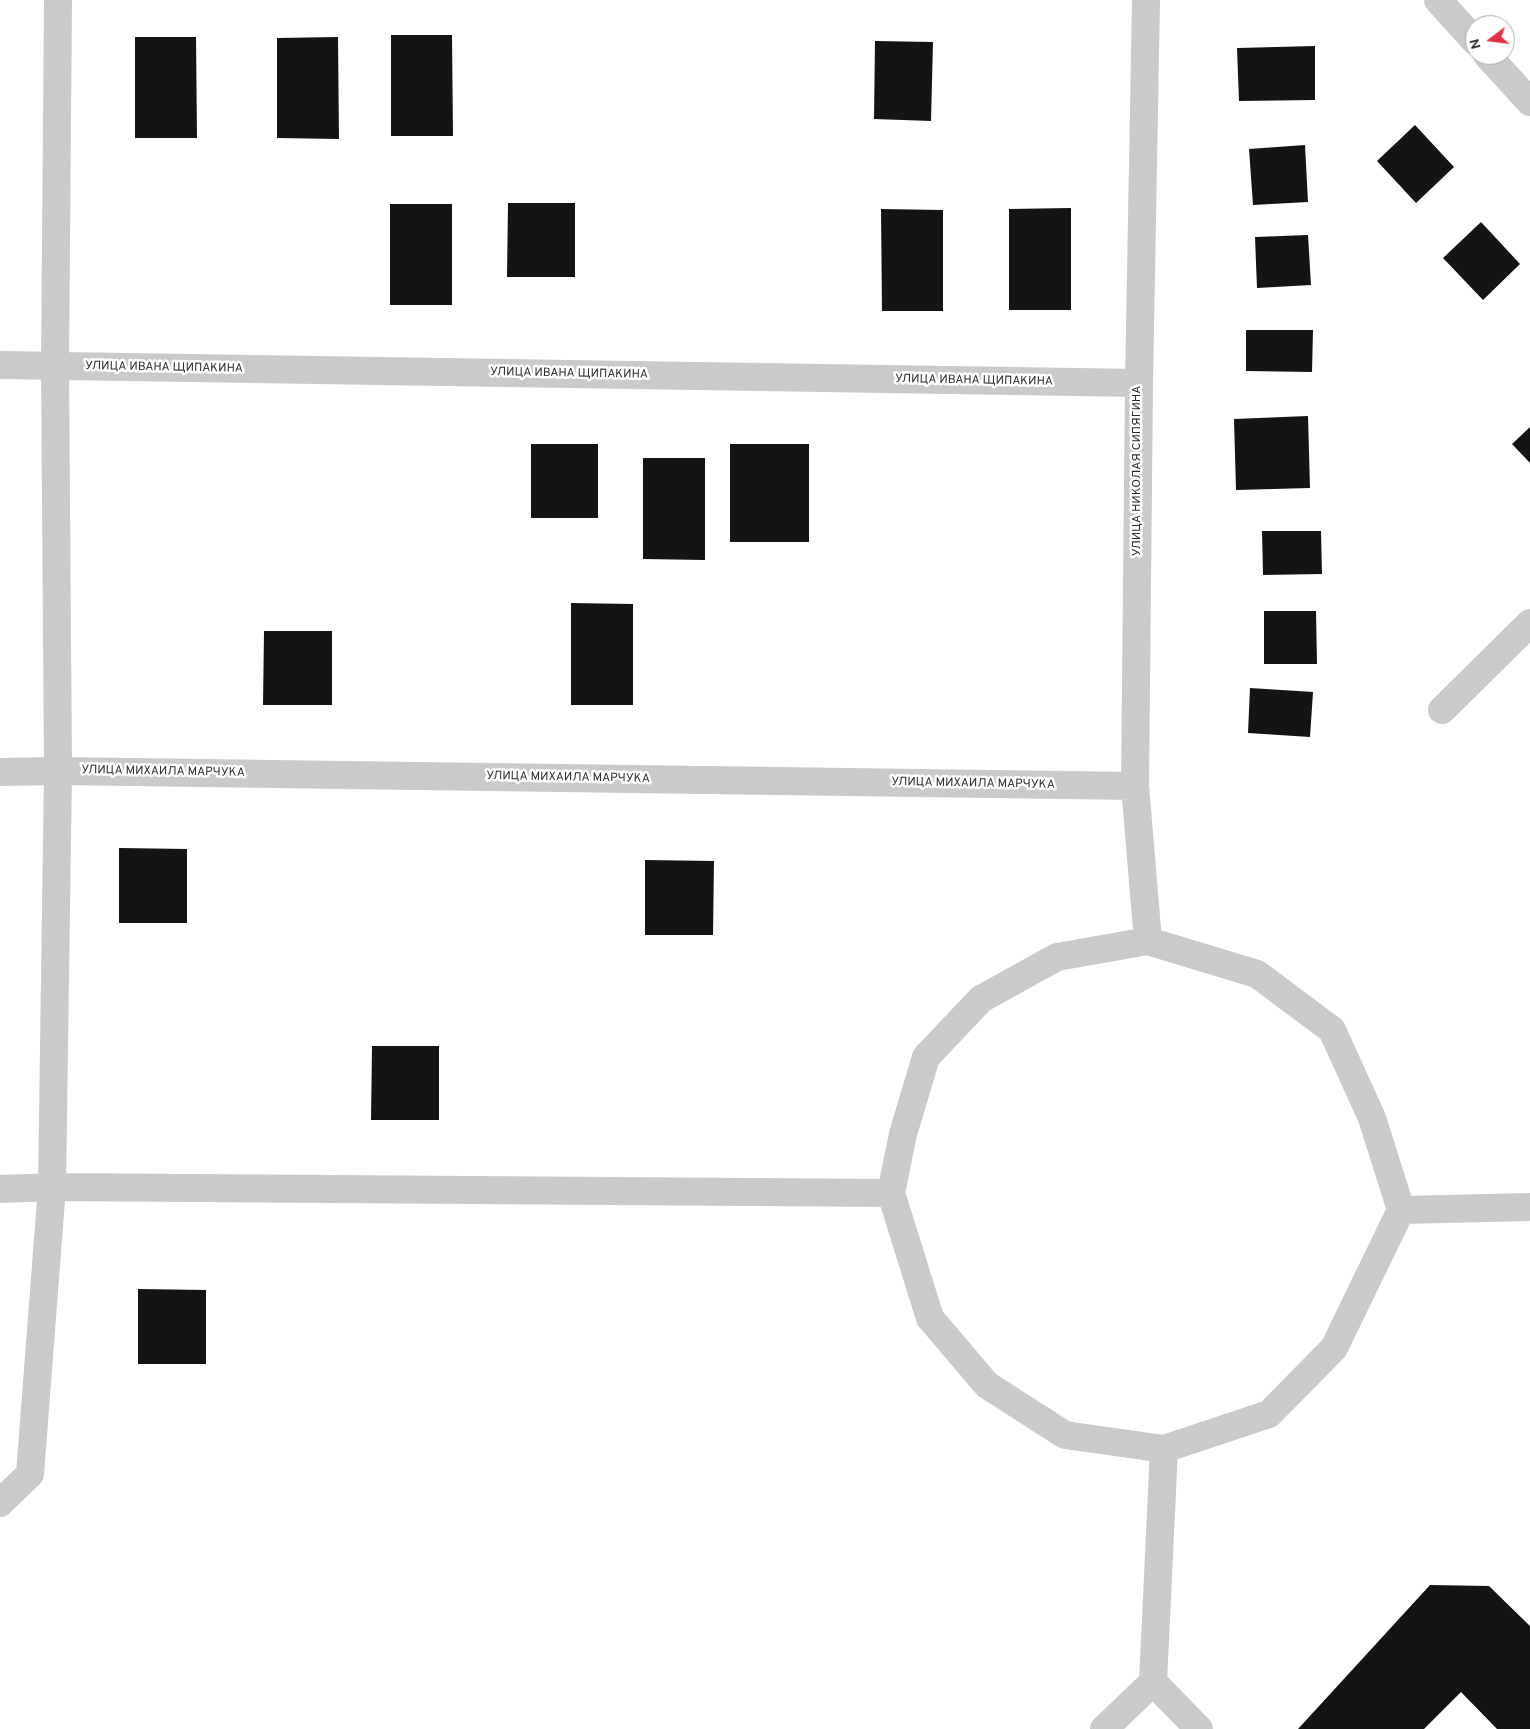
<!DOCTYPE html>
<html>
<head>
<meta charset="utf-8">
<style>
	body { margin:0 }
	#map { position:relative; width:1530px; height:1729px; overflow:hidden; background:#fff; font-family:Overpass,sans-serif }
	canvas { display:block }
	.north { position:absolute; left:1465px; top:15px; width:50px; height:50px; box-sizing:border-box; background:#fff; border:1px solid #ababab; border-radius:50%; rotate:255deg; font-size:14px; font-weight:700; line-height:20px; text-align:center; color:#2d2d2d }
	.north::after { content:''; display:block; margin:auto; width:18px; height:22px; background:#e42f40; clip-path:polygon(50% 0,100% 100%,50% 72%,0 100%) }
</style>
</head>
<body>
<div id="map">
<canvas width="1530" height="1729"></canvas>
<div class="north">N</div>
</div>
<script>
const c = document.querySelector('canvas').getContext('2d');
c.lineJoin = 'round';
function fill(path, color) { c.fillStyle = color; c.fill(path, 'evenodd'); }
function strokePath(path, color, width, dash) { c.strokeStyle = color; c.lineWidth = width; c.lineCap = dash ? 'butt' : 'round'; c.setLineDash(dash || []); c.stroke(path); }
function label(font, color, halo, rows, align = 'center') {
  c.font = font + ' Overpass,sans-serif'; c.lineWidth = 5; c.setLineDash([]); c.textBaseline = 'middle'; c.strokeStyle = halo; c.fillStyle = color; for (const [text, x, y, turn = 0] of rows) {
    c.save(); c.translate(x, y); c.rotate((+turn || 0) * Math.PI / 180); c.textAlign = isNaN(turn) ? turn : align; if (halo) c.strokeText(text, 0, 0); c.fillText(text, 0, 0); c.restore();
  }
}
const building = new Path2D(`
	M 391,35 L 452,35 L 453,136 L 391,136 Z
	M 135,37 L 196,37 L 197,138 L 135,138 Z
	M 338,37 L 339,139 L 277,138 L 277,38 Z
	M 875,41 L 933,42 L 931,121 L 874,119 Z
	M 1315,46 L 1315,100 L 1239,101 L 1237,48 Z
	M 1415,125 L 1454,167 L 1416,203 L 1377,161 Z
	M 1305,145 L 1308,202 L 1253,205 L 1249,149 Z
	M 508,203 L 575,203 L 575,277 L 507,277 Z
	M 390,204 L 452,204 L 452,305 L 390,305 Z
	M 1071,208 L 1071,310 L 1009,310 L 1009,209 Z
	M 881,209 L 943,210 L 943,311 L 882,311 Z
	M 1481,222 L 1520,264 L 1483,300 L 1443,258 Z
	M 1308,235 L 1311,285 L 1257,288 L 1255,237 Z
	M 1246,330 L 1313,330 L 1312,372 L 1246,371 Z
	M 1308,416 L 1310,488 L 1236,490 L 1234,419 Z
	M 1530,427 L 1530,463 L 1512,444 Z
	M 531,444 L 598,444 L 598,518 L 531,518 Z
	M 730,444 L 809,444 L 809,542 L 730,542 Z
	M 643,458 L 705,458 L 705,560 L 643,559 Z
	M 1262,531 L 1321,531 L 1322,574 L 1263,575 Z
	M 571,603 L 633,604 L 633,705 L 571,705 Z
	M 1264,611 L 1316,611 L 1317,664 L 1264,664 Z
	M 264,631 L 332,631 L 332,705 L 263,705 Z
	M 1250,688 L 1313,692 L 1310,737 L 1248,733 Z
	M 119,848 L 187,849 L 187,923 L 119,923 Z
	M 645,860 L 714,861 L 713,935 L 645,935 Z
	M 372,1046 L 439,1046 L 439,1120 L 371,1120 Z
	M 138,1289 L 206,1290 L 206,1364 L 138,1364 Z
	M 1430,1585 L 1489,1586 L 1530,1626 L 1530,1729 L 1497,1729 L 1461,1692 L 1424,1729 L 1298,1729 Z`);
const minor = new Path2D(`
	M 1146,0 L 1139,383 L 1135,786 L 1148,941
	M 1438,0 L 1475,41
	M 1487,55 L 1530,102
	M 0,365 L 1139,383
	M 1442,710 L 1530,623
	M 0,772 L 58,771 L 1135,786
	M 1148,941 L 1257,974 L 1332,1030 L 1372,1118 L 1401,1210 L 1334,1348 L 1269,1414 L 1164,1449 L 1065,1435 L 987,1385 L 930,1318 L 891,1193 L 903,1134 L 926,1057 L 981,999 L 1057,957 Z
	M 0,1189 L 52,1187 L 891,1193
	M 1401,1210 L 1530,1207
	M 0,1503 L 30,1474 L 52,1187 L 58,771 L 55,366 L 58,0
	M 1153,1682 L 1199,1729
	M 1104,1729 L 1153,1682 L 1164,1449`);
const streetNames = [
	["УЛИЦА ИВАНА ЩИПАКИНА",164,368,1],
	["УЛИЦА ИВАНА ЩИПАКИНА",569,374,1],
	["УЛИЦА ИВАНА ЩИПАКИНА",974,381,1],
	["УЛИЦА НИКОЛАЯ СИПЯГИНА",1138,471,-90],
	["УЛИЦА МИХАИЛА МАРЧУКА",163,772,1],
	["УЛИЦА МИХАИЛА МАРЧУКА",568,778,1],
	["УЛИЦА МИХАИЛА МАРЧУКА",973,784,1]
];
fill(building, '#141414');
strokePath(minor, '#cacaca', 28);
label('12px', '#2d2d2d', '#fff', streetNames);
</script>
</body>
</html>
